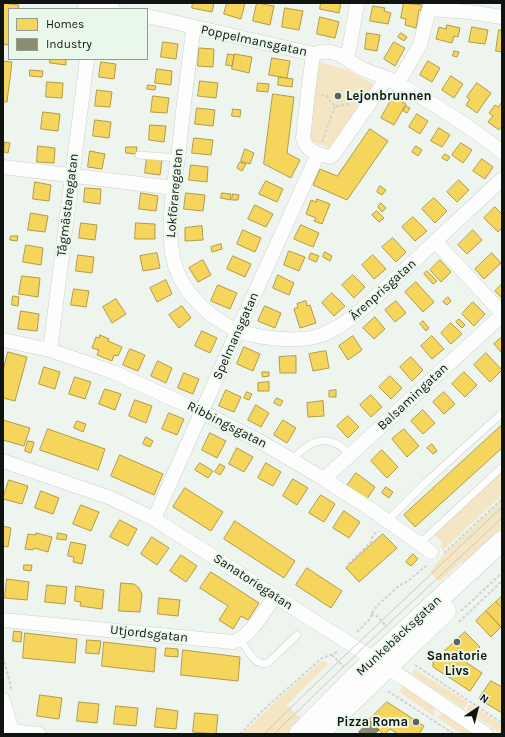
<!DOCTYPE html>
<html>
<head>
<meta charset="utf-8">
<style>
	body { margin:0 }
	#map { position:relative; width:505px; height:737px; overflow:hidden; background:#eef4ee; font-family:Karla,sans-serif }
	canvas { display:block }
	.frame { position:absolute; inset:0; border:4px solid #101410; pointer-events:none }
	.legend { position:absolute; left:8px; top:8px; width:140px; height:52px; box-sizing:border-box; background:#eaf8eb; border:1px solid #939d93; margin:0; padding:5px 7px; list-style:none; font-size:12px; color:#101410 }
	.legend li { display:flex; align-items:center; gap:8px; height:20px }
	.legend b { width:20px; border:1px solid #939d93 }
	.north { position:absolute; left:457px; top:689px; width:40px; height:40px; -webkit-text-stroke:3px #eaf8eb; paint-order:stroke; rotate:35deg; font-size:11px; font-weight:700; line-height:16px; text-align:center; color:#101410 }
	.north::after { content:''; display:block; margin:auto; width:14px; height:18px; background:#101410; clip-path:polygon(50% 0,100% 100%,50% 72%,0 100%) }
</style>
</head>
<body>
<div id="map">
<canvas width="505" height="737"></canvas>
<div class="frame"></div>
<ul class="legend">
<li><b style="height:11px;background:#f6d55c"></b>Homes</li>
<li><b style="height:11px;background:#8c8c6e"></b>Industry</li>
</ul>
<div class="north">N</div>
</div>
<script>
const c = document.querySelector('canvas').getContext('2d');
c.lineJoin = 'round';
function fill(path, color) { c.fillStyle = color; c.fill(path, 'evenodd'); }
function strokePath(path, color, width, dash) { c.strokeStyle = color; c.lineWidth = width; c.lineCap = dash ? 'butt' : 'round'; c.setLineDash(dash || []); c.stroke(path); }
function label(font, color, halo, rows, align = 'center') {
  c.font = font + ' Karla,sans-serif'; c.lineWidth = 4; c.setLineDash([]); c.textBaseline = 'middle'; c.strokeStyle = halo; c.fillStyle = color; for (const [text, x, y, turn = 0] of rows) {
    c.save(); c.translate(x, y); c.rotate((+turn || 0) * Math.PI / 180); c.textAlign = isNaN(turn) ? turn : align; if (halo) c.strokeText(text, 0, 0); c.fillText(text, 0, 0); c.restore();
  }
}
const green = new Path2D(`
	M 321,62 L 349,71 L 373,84 L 373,89 L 332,149 L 307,139 L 316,66 Z
	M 502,470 L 502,495 L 442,551 L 441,540 L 434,535 Z
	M 502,500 L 502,536 L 463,565 L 461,562 L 439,582 L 430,572 L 444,554 Z
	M 322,661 L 325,661 L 328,664 L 287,705 L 304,722 L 292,734 L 242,734 L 275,702 Z
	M 414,669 L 468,702 L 464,709 L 412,674 Z
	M 403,686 L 434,707 L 435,715 L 432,715 L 402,694 L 400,691 L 401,688 Z
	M 469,705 L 473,706 L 502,725 L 502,734 L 467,710 L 467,707 Z
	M 442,713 L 445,714 L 476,734 L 462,734 L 438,718 Z`);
const homes = new Path2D(`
	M 3,3 L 19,5 L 18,9 L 9,9 L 9,45 L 3,44 Z
	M 193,3 L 214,3 L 212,12 L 192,8 Z
	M 227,3 L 245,3 L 241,19 L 224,14 Z
	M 257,3 L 274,6 L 270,25 L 253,21 Z
	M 321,3 L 341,3 L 339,13 L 320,9 Z
	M 404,3 L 422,5 L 421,10 L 419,10 L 416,28 L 405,25 L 406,19 L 401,18 Z
	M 373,6 L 385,8 L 384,11 L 391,13 L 388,24 L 370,21 Z
	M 285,8 L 303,11 L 299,30 L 282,27 Z
	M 320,17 L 339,22 L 335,38 L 317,34 Z
	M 447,25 L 460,28 L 458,37 L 454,36 L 452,43 L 436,39 L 439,27 L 446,29 Z
	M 472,27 L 488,30 L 485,44 L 469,42 Z
	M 499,30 L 502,30 L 502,52 L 496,51 Z
	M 367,33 L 380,35 L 377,51 L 365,49 Z
	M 401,33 L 407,37 L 404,41 L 398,37 Z
	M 163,42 L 178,44 L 176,59 L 161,57 Z
	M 394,42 L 405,48 L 395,66 L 384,59 Z
	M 199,48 L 214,49 L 213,67 L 198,66 Z
	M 454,51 L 459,52 L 457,57 L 453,56 Z
	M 228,54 L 234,55 L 232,66 L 226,65 Z
	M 235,54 L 252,57 L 249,73 L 232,69 Z
	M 272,58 L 290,61 L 287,78 L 269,75 Z
	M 50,59 L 66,59 L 66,65 L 50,63 Z
	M 3,61 L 12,62 L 7,102 L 3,102 Z
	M 428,61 L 440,68 L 432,82 L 420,75 Z
	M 101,62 L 116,64 L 114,79 L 99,77 Z
	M 157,69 L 172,71 L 171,85 L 155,83 Z
	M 30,70 L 43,71 L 42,77 L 30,76 Z
	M 451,76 L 463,84 L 454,98 L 442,90 Z
	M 279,77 L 293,79 L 292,87 L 278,85 Z
	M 200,81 L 218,83 L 216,98 L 198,96 Z
	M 47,82 L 63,83 L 62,98 L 46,97 Z
	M 258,83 L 269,84 L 268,92 L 257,91 Z
	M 477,83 L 491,93 L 477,113 L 466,105 L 470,99 L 467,97 Z
	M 148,85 L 156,86 L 155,90 L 147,89 Z
	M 97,90 L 112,92 L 110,107 L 95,106 Z
	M 273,94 L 294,97 L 287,153 L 300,160 L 291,178 L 264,164 Z
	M 153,96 L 169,98 L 167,113 L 151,112 Z
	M 393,97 L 406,104 L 394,125 L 381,118 Z
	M 502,102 L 502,126 L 499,130 L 488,122 L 493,116 L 489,113 L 495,105 L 498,107 Z
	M 406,106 L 410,108 L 407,113 L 403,111 Z
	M 197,108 L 215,110 L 213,126 L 195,124 Z
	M 233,109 L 241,110 L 240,117 L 232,116 Z
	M 43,112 L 60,114 L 58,131 L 41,129 Z
	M 417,114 L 428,121 L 420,134 L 409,127 Z
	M 95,120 L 111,122 L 109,138 L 93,136 Z
	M 150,125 L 166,126 L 164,142 L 149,140 Z
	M 439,128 L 450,135 L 442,147 L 431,141 Z
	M 370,129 L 388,141 L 347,200 L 313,185 L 320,169 L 337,176 Z
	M 194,138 L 213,140 L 211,155 L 192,153 Z
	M 5,142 L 10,143 L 8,153 L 4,152 Z
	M 461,143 L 472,150 L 463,163 L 452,155 Z
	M 38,146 L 55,148 L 54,163 L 37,162 Z
	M 416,146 L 422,150 L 418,156 L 412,152 Z
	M 126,147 L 137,147 L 136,154 L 126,153 Z
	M 245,149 L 254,153 L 250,164 L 241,161 Z
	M 90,151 L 105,154 L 102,169 L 88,167 Z
	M 445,154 L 450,157 L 447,161 L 442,158 Z
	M 147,157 L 162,160 L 160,175 L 145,173 Z
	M 482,159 L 493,167 L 485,179 L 473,171 Z
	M 240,162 L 246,164 L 242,171 L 237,168 Z
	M 191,165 L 208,167 L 207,182 L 189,180 Z
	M 459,180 L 469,190 L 457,202 L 447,192 Z
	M 266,181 L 283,189 L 277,202 L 259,194 Z
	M 35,182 L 51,185 L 49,201 L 33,199 Z
	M 380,186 L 386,190 L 382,195 L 377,192 Z
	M 85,188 L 101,189 L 100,204 L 84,202 Z
	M 141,193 L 158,196 L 156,211 L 139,209 Z
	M 186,193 L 205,195 L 203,211 L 184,209 Z
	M 222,193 L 231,194 L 230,200 L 221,198 Z
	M 233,194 L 239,195 L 238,200 L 232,200 Z
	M 434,198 L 447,211 L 435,223 L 422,209 Z
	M 317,199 L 330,204 L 322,224 L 314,221 L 316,218 L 306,214 L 311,200 L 316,202 Z
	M 381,203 L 386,208 L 382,212 L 378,207 Z
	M 255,205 L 273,214 L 266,227 L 248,219 Z
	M 495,207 L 502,214 L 502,228 L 498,232 L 484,218 Z
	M 377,211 L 384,218 L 379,222 L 372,215 Z
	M 31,213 L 48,216 L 45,232 L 28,230 Z
	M 413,217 L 427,231 L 415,241 L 402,227 Z
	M 81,223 L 97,225 L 95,240 L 79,238 Z
	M 136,223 L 155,224 L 155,239 L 135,239 Z
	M 301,225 L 319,233 L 313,247 L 294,239 Z
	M 202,226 L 203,240 L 185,241 L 185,228 Z
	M 243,230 L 261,238 L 255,252 L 237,244 Z
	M 473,230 L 482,240 L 467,254 L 458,245 Z
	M 11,236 L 18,236 L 17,241 L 10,240 Z
	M 393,238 L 406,252 L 396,262 L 382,247 Z
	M 221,244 L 222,249 L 212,252 L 211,247 Z
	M 26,245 L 43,248 L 41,265 L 23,262 Z
	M 289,251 L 305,257 L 299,271 L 284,265 Z
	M 325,252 L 332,256 L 330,261 L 323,257 Z
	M 157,253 L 160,268 L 143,271 L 140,256 Z
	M 311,253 L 319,256 L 316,262 L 309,259 Z
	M 492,253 L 501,263 L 484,279 L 475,269 Z
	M 78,255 L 94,257 L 92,273 L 76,271 Z
	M 373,255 L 386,269 L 374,279 L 362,265 Z
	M 233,256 L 251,264 L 245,277 L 227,269 Z
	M 203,260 L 211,275 L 198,282 L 189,268 Z
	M 440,260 L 451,272 L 441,282 L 430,270 Z
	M 427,271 L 437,281 L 433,284 L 424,274 Z
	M 278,275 L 294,283 L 289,295 L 273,288 Z
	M 353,275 L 365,287 L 354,298 L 342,285 Z
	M 22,276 L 40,278 L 38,297 L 19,294 Z
	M 166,280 L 172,294 L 157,302 L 150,288 Z
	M 416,282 L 434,302 L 423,312 L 405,292 Z
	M 502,284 L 502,298 L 495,291 Z
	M 218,285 L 237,293 L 230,309 L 211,301 Z
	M 74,289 L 89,291 L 86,307 L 71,305 Z
	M 332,293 L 345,306 L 334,316 L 322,303 Z
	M 13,296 L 19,297 L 18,306 L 12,305 Z
	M 448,297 L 451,301 L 447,305 L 443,302 Z
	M 116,299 L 126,314 L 112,323 L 103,307 Z
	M 306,301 L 307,306 L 310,305 L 316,323 L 300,328 L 294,309 L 298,307 L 297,304 Z
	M 396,301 L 406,313 L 395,322 L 385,310 Z
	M 473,302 L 485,314 L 474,326 L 462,314 Z
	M 182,306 L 191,318 L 179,328 L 169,315 Z
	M 265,306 L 281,313 L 275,328 L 258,321 Z
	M 21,311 L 39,314 L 37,331 L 18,329 Z
	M 375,317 L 385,329 L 374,339 L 363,328 Z
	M 459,319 L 465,325 L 462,328 L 456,322 Z
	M 423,321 L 429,328 L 426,331 L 420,324 Z
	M 451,323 L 462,334 L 451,344 L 441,333 Z
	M 202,331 L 217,338 L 210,353 L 195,346 Z
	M 100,335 L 109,339 L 108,341 L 122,347 L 118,356 L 114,355 L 112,361 L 97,355 L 99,350 L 92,348 L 96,337 L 99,338 Z
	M 353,336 L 362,350 L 348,360 L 339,346 Z
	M 432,336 L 444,349 L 432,359 L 421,346 Z
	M 502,337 L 502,353 L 494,344 Z
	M 244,347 L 260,354 L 253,371 L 237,364 Z
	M 130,349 L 145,355 L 138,371 L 123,365 Z
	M 326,351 L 329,368 L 313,371 L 309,354 Z
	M 8,352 L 27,357 L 15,401 L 3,398 L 3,371 Z
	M 486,353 L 502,370 L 490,382 L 474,365 Z
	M 296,356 L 296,373 L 280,373 L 279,357 Z
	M 411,357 L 423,370 L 412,381 L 400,367 Z
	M 158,361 L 172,368 L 166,383 L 151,376 Z
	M 44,367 L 60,372 L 55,389 L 39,384 Z
	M 262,372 L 269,372 L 269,376 L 263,377 Z
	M 464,372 L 477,385 L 465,397 L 452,384 Z
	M 184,373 L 199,379 L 193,394 L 178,388 Z
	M 390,376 L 402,388 L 391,399 L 379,387 Z
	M 75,377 L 91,382 L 85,399 L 69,394 Z
	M 269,382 L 269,391 L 258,391 L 258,383 Z
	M 105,389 L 121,394 L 115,410 L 99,404 Z
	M 226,390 L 241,397 L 234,412 L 219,406 Z
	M 336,390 L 336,397 L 329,397 L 329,391 Z
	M 247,392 L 252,394 L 249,400 L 244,398 Z
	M 444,392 L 455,404 L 444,414 L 433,402 Z
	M 371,395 L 382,407 L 371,417 L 360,405 Z
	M 277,398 L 283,401 L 280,406 L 274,403 Z
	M 135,400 L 152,406 L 146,423 L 129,416 Z
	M 323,401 L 324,416 L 308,417 L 307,403 Z
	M 256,405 L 269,413 L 261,427 L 248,420 Z
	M 423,410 L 435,423 L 423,434 L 411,421 Z
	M 169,413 L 184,419 L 177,435 L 162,429 Z
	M 348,416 L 359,427 L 348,438 L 337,426 Z
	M 3,420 L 30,428 L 24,446 L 3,440 Z
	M 283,420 L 296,428 L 287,443 L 274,435 Z
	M 77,421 L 86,424 L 83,432 L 74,428 Z
	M 502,425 L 502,448 L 415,527 L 404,515 Z
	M 48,429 L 105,449 L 98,470 L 40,450 Z
	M 404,429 L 419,446 L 407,457 L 392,439 Z
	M 210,433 L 226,441 L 217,458 L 202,450 Z
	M 146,437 L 153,441 L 150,447 L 143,444 Z
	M 28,441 L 34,442 L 31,453 L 25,451 Z
	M 432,444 L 437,451 L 433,454 L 427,448 Z
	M 237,448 L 253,457 L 244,472 L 229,464 Z
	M 382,450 L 398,467 L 387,478 L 371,461 Z
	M 120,455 L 163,474 L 154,495 L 111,476 Z
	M 200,463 L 213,471 L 208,478 L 195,470 Z
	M 266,463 L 281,472 L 273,486 L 258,478 Z
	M 220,464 L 225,467 L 220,475 L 215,472 Z
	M 356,473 L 375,487 L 367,499 L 347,486 Z
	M 293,479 L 308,488 L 297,505 L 283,496 Z
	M 9,480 L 28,486 L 22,504 L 3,499 Z
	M 386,487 L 393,492 L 389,498 L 382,493 Z
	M 185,488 L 223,512 L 211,531 L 173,507 Z
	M 41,491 L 59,498 L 53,514 L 35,508 Z
	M 321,495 L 335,504 L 324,522 L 309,513 Z
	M 81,505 L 99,512 L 91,531 L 73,524 Z
	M 344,511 L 360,522 L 349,538 L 333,528 Z
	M 120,520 L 137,529 L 128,546 L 110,537 Z
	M 235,521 L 295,561 L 284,578 L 224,539 Z
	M 3,526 L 11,528 L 8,547 L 3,546 Z
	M 36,533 L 52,537 L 48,552 L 34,548 L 33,550 L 25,549 L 28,534 L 35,535 Z
	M 58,533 L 67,535 L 66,540 L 57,539 Z
	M 383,534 L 397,548 L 359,582 L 346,568 Z
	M 152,537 L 169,548 L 157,565 L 141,554 Z
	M 71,542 L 86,545 L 82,564 L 73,562 L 74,557 L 68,556 Z
	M 413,554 L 418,559 L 411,566 L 406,562 Z
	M 181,555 L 197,566 L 186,582 L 170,571 Z
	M 24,565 L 32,565 L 31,571 L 24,570 Z
	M 307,568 L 342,591 L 331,608 L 296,585 Z
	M 211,572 L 259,603 L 248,620 L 241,616 L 233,629 L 219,620 L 228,606 L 200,588 Z
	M 7,579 L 29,582 L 27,600 L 5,598 Z
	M 121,583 L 134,584 L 139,588 L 142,594 L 140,612 L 119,611 Z
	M 47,585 L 67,587 L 65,604 L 45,602 Z
	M 76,586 L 104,590 L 102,609 L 80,606 L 81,602 L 75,601 Z
	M 502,596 L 502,608 L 496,602 Z
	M 159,598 L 180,600 L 178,616 L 158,614 Z
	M 496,602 L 502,608 L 502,626 L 501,627 L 486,611 Z
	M 486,611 L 501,627 L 491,637 L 476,621 Z
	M 14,631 L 22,632 L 21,642 L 13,641 Z
	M 465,632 L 480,647 L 466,661 L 467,663 L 482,673 L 470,691 L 433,667 L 433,662 Z
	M 25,633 L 77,639 L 75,663 L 23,658 Z
	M 87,640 L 101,641 L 99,654 L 86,653 Z
	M 104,642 L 156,648 L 154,672 L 102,666 Z
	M 166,648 L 178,649 L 178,657 L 165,656 Z
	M 183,650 L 240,657 L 238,681 L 181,675 Z
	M 491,681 L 502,687 L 502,713 L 479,699 Z
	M 40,695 L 62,698 L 59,719 L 37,716 Z
	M 79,702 L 99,704 L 97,723 L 77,721 Z
	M 387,702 L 424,726 L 419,734 L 398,734 L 390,729 L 385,734 L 383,734 L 369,720 Z
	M 116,706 L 138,708 L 136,726 L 114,724 Z
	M 157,708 L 178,711 L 176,729 L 155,727 Z
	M 195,713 L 218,715 L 216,734 L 193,732 Z`);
const industry = new Path2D(`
	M 370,721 L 379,730 L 374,734 L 362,734 L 359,732 Z`);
const path = new Path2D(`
	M 321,95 L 327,96 C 333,106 336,108 347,104 L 351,107
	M 322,142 L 335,106
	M 444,553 L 502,499
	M 348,564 L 371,542 L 373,535 L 378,531
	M 461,611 L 502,573
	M 371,614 L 377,616 L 387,627
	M 459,622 L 502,581
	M 357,632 L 371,618 L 371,614 L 377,606 L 400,585 L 408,581 L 427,565
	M 332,655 L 344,667
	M 3,657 L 12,691
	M 415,665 L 502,723
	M 388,691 L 454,734
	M 240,734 L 262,711 L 321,659 L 337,652`);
const lane = new Path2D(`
	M 139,155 L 178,158
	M 292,461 C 309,439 330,432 350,455
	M 387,521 L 425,483 L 502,413
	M 419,544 L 502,467
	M 240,639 C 246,648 257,670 269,662 L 297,635`);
const street = new Path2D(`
	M 84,3 L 113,9
	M 441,10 L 470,12 L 502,17
	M 147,16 L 313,54 C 336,47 343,58 361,68 C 370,73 380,75 389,79 C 428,100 467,124 502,152
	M 194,28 C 187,70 183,114 178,157 C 174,188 165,234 175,265 C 186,300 222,330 258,336 C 309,345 330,338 368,304 L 502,179
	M 313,54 L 308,92 L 303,138 C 306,151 318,154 330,157 L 334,154 L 387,78
	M 347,58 L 351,39 L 357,3
	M 397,84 L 420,45 L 429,9 C 439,10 447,10 454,3
	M 3,167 L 174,188
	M 435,241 L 502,313
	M 3,340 L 50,350 L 113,372 L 202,412 L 261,442 L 324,479 L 372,510 L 431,552
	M 50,350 L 87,59
	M 3,461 L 111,498 L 154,519 L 402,677 L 486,734
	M 324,479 L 502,315
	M 154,519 L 238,330 L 318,154
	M 3,620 L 233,642 C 251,637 264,611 275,596
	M 3,700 L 13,734
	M 3,730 L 39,734`);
const secondary = new Path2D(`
	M 299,734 L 354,678 L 502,541
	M 318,734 L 446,611`);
const tram = new Path2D(`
	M 264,734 L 339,661 L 502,507
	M 274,734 L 367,644 L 502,518`);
const markers = [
	[338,96,4,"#5e625e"],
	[457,642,4,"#5e625e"],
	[416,722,4,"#5e625e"]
];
const streetNames = [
	["Poppelmansgatan",254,41,12],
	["Lokföraregatan",175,193,-85],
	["Tågmästaregatan",68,205,-83],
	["Ärenprisgatan",383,290,-42],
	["Spelmansgatan",236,336,-66],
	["Balsamingatan",413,397,-43],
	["Ribbingsgatan",227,425,27],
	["Sanatoriegatan",253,582,33],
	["Utjordsgatan",149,634,6],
	["Munkebäcksgatan",399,636,-43]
];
const poiNames = [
	["Lejonbrunnen",346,96],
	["Sanatorie",457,656,"center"],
	["Livs",457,671,"center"],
	["Pizza Roma",408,722,"right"]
];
fill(green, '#f4e5c3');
fill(homes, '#f6d55c');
strokePath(homes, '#b19b45', 1);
fill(industry, '#8c8c6e');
strokePath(industry, '#676852', 1);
strokePath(lane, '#ccd1cc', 8);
strokePath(street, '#ccd1cc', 15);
strokePath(secondary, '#ccd1cc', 21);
strokePath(path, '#d2d4d2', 2, [3, 2]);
strokePath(lane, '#fcfdfc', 7);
strokePath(street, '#fcfdfc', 14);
strokePath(secondary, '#fcfdfc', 20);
strokePath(tram, '#c8cac8', 1);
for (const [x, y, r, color] of markers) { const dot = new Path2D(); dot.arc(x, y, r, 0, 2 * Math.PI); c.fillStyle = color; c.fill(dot); strokePath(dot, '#eaf8eb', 1.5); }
label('13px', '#101410', '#eaf8eb', streetNames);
label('bold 13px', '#101410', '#eaf8eb', poiNames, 'left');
</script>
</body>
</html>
